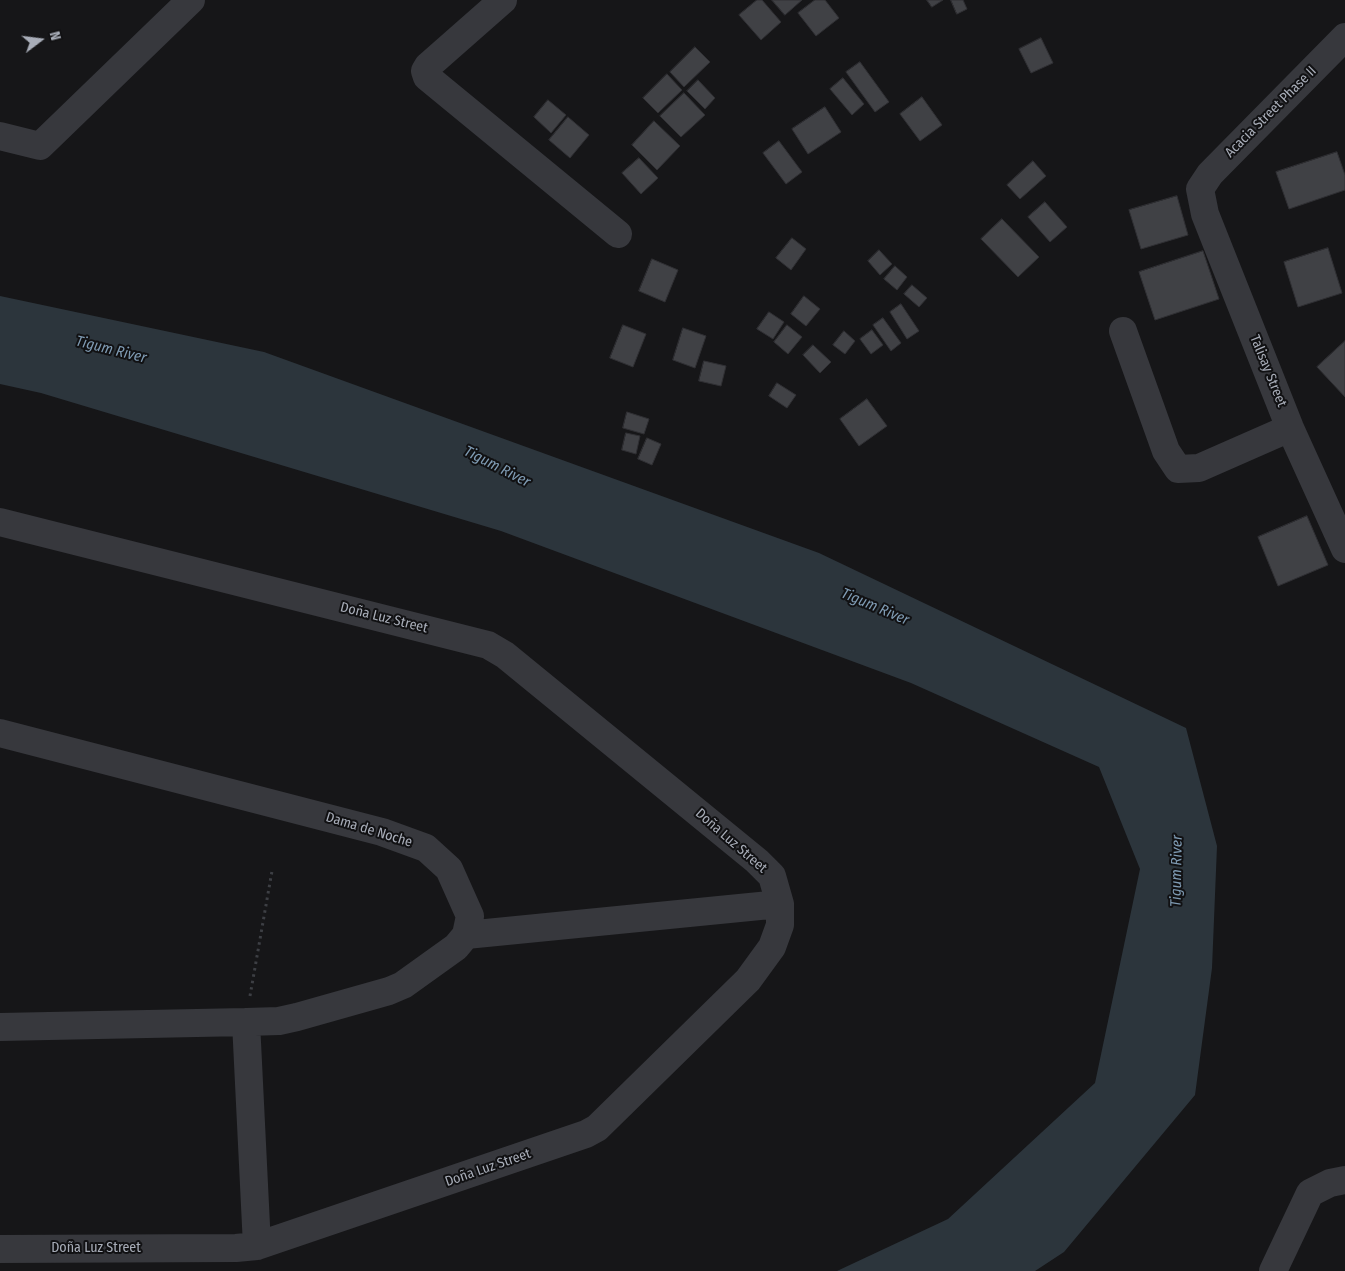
<!DOCTYPE html>
<html>
<head>
<meta charset="utf-8">
<style>
	body { margin:0 }
	#map { position:relative; width:1345px; height:1271px; overflow:hidden; background:#161618; font-family:"Fira Sans Condensed",sans-serif }
	canvas { display:block }
	.north { position:absolute; left:15px; top:15px; width:50px; height:50px; -webkit-text-stroke:4px #111113; paint-order:stroke; rotate:75deg; font-size:14px; font-weight:700; line-height:20px; text-align:center; color:#a8adb8 }
	.north::after { content:''; display:block; margin:auto; width:18px; height:22px; background:#a8adb8; clip-path:polygon(50% 0,100% 100%,50% 72%,0 100%) }
</style>
</head>
<body>
<div id="map">
<canvas width="1345" height="1271"></canvas>
<div class="north">N</div>
</div>
<script>
const c = document.querySelector('canvas').getContext('2d');
c.lineJoin = 'round';
function fill(path, color) { c.fillStyle = color; c.fill(path, 'evenodd'); }
function strokePath(path, color, width, dash) { c.strokeStyle = color; c.lineWidth = width; c.lineCap = dash ? 'butt' : 'round'; c.setLineDash(dash || []); c.stroke(path); }
function label(font, color, halo, rows, align = 'center') {
  c.font = font + ' "Fira Sans Condensed",sans-serif'; c.lineWidth = 4; c.setLineDash([]); c.textBaseline = 'middle'; c.strokeStyle = halo; c.fillStyle = color; for (const [text, x, y, turn = 0] of rows) {
    c.save(); c.translate(x, y); c.rotate((+turn || 0) * Math.PI / 180); c.textAlign = isNaN(turn) ? turn : align; if (halo) c.strokeText(text, 0, 0); c.fillText(text, 0, 0); c.restore();
  }
}
const water = new Path2D(`
	M 0,296 L 264,352 L 819,553 L 1186,728 L 1217,846 L 1212,968 L 1195,1095 L 1064,1252 L 1035,1271 L 837,1271 L 948,1219 L 1095,1083 L 1140,869 L 1099,767 L 911,683 L 501,531 L 41,393 L 0,384 Z`);
const building = new Path2D(`
	M 757,0 L 762,0 L 781,22 L 761,40 L 739,15 Z
	M 772,0 L 802,0 L 785,15 Z
	M 815,0 L 825,0 L 839,18 L 816,36 L 798,13 Z
	M 927,0 L 943,0 L 932,7 Z
	M 951,0 L 963,0 L 967,9 L 957,14 Z
	M 1041,38 L 1053,63 L 1031,73 L 1019,49 Z
	M 695,47 L 710,62 L 684,87 L 670,72 Z
	M 860,62 L 889,102 L 875,112 L 846,72 Z
	M 667,74 L 682,90 L 658,113 L 643,98 Z
	M 843,78 L 864,104 L 852,115 L 830,89 Z
	M 698,80 L 715,98 L 705,109 L 687,91 Z
	M 684,93 L 705,115 L 681,137 L 660,116 Z
	M 922,97 L 942,125 L 920,141 L 900,114 Z
	M 548,100 L 566,115 L 551,133 L 534,117 Z
	M 825,107 L 841,132 L 808,154 L 792,129 Z
	M 568,117 L 589,135 L 570,158 L 549,140 Z
	M 654,121 L 680,146 L 657,170 L 632,145 Z
	M 779,141 L 802,172 L 786,184 L 763,153 Z
	M 1337,152 L 1345,175 L 1345,190 L 1289,209 L 1276,172 Z
	M 639,158 L 658,178 L 641,194 L 622,173 Z
	M 1033,161 L 1046,176 L 1020,199 L 1007,185 Z
	M 1177,196 L 1188,235 L 1141,249 L 1129,210 Z
	M 1045,202 L 1067,227 L 1050,242 L 1028,217 Z
	M 1002,219 L 1039,257 L 1018,277 L 981,239 Z
	M 792,238 L 806,249 L 791,270 L 776,258 Z
	M 1328,248 L 1342,293 L 1298,307 L 1284,262 Z
	M 879,250 L 892,264 L 880,275 L 868,261 Z
	M 1203,251 L 1219,299 L 1155,320 L 1139,272 Z
	M 652,259 L 678,270 L 665,302 L 639,291 Z
	M 895,266 L 907,277 L 897,290 L 884,279 Z
	M 912,285 L 927,298 L 919,307 L 904,294 Z
	M 804,296 L 820,309 L 806,326 L 791,314 Z
	M 901,304 L 919,331 L 907,339 L 890,312 Z
	M 769,312 L 784,322 L 773,339 L 757,329 Z
	M 883,318 L 901,343 L 891,351 L 873,325 Z
	M 623,325 L 646,334 L 633,367 L 610,358 Z
	M 787,325 L 802,337 L 788,354 L 774,342 Z
	M 683,328 L 706,336 L 695,368 L 673,360 Z
	M 872,330 L 883,345 L 871,354 L 860,339 Z
	M 844,331 L 855,341 L 845,354 L 833,345 Z
	M 1345,341 L 1345,397 L 1317,367 Z
	M 813,345 L 831,362 L 820,373 L 803,355 Z
	M 704,361 L 726,366 L 721,386 L 699,381 Z
	M 777,383 L 796,395 L 787,408 L 769,396 Z
	M 867,399 L 887,426 L 859,446 L 840,419 Z
	M 627,412 L 649,419 L 644,434 L 623,428 Z
	M 626,433 L 640,436 L 636,454 L 622,450 Z
	M 647,438 L 661,444 L 652,465 L 638,459 Z
	M 1307,516 L 1328,565 L 1278,586 L 1258,537 Z`);
const path = new Path2D(`
	M 250,996 L 272,871`);
const minor = new Path2D(`
	M 503,0 L 428,66 L 425,71 L 427,77 L 618,234
	M 1345,37 L 1210,174 L 1200,189 L 1205,214 L 1290,428 L 1345,549
	M 0,136 L 40,146 L 191,0
	M 1123,331 L 1166,451 L 1178,469 L 1199,468 L 1290,428
	M 0,522 L 488,645 L 505,655 L 757,861 L 772,876 L 780,904 L 780,925 L 772,947 L 748,980 L 597,1128 L 586,1134 L 257,1246 L 236,1248 L 0,1249
	M 0,733 L 382,832 L 426,848 L 449,869 L 470,916 L 466,935 L 456,947 L 403,985 L 389,991 L 297,1017 L 279,1021 L 246,1022 L 0,1027
	M 466,935 L 780,904
	M 246,1022 L 257,1246
	M 1273,1271 L 1310,1193 L 1330,1183 L 1345,1180`);
const streetNames = [
	["Acacia Street Phase II",1271,112,-45],
	["Talisay Street",1268,371,68],
	["Doña Luz Street",384,618,14],
	["Dama de Noche",369,830,17],
	["Doña Luz Street",731,841,41],
	["Doña Luz Street",488,1168,-19],
	["Doña Luz Street",96,1248]
];
const waterNames = [
	["Tigum River",111,350,14],
	["Tigum River",497,467,27],
	["Tigum River",875,607,23],
	["Tigum River",1177,871,-89]
];
fill(water, '#2c353c');
fill(building, '#404145');
strokePath(building, '#303034', 1);
strokePath(path, '#3d3f44', 3, [2.5, 4]);
strokePath(minor, '#37383d', 28);
label('14px', '#a8adb8', '#111113', streetNames);
label('italic 15px', '#7f9bb3', '#111113', waterNames);
</script>
</body>
</html>
